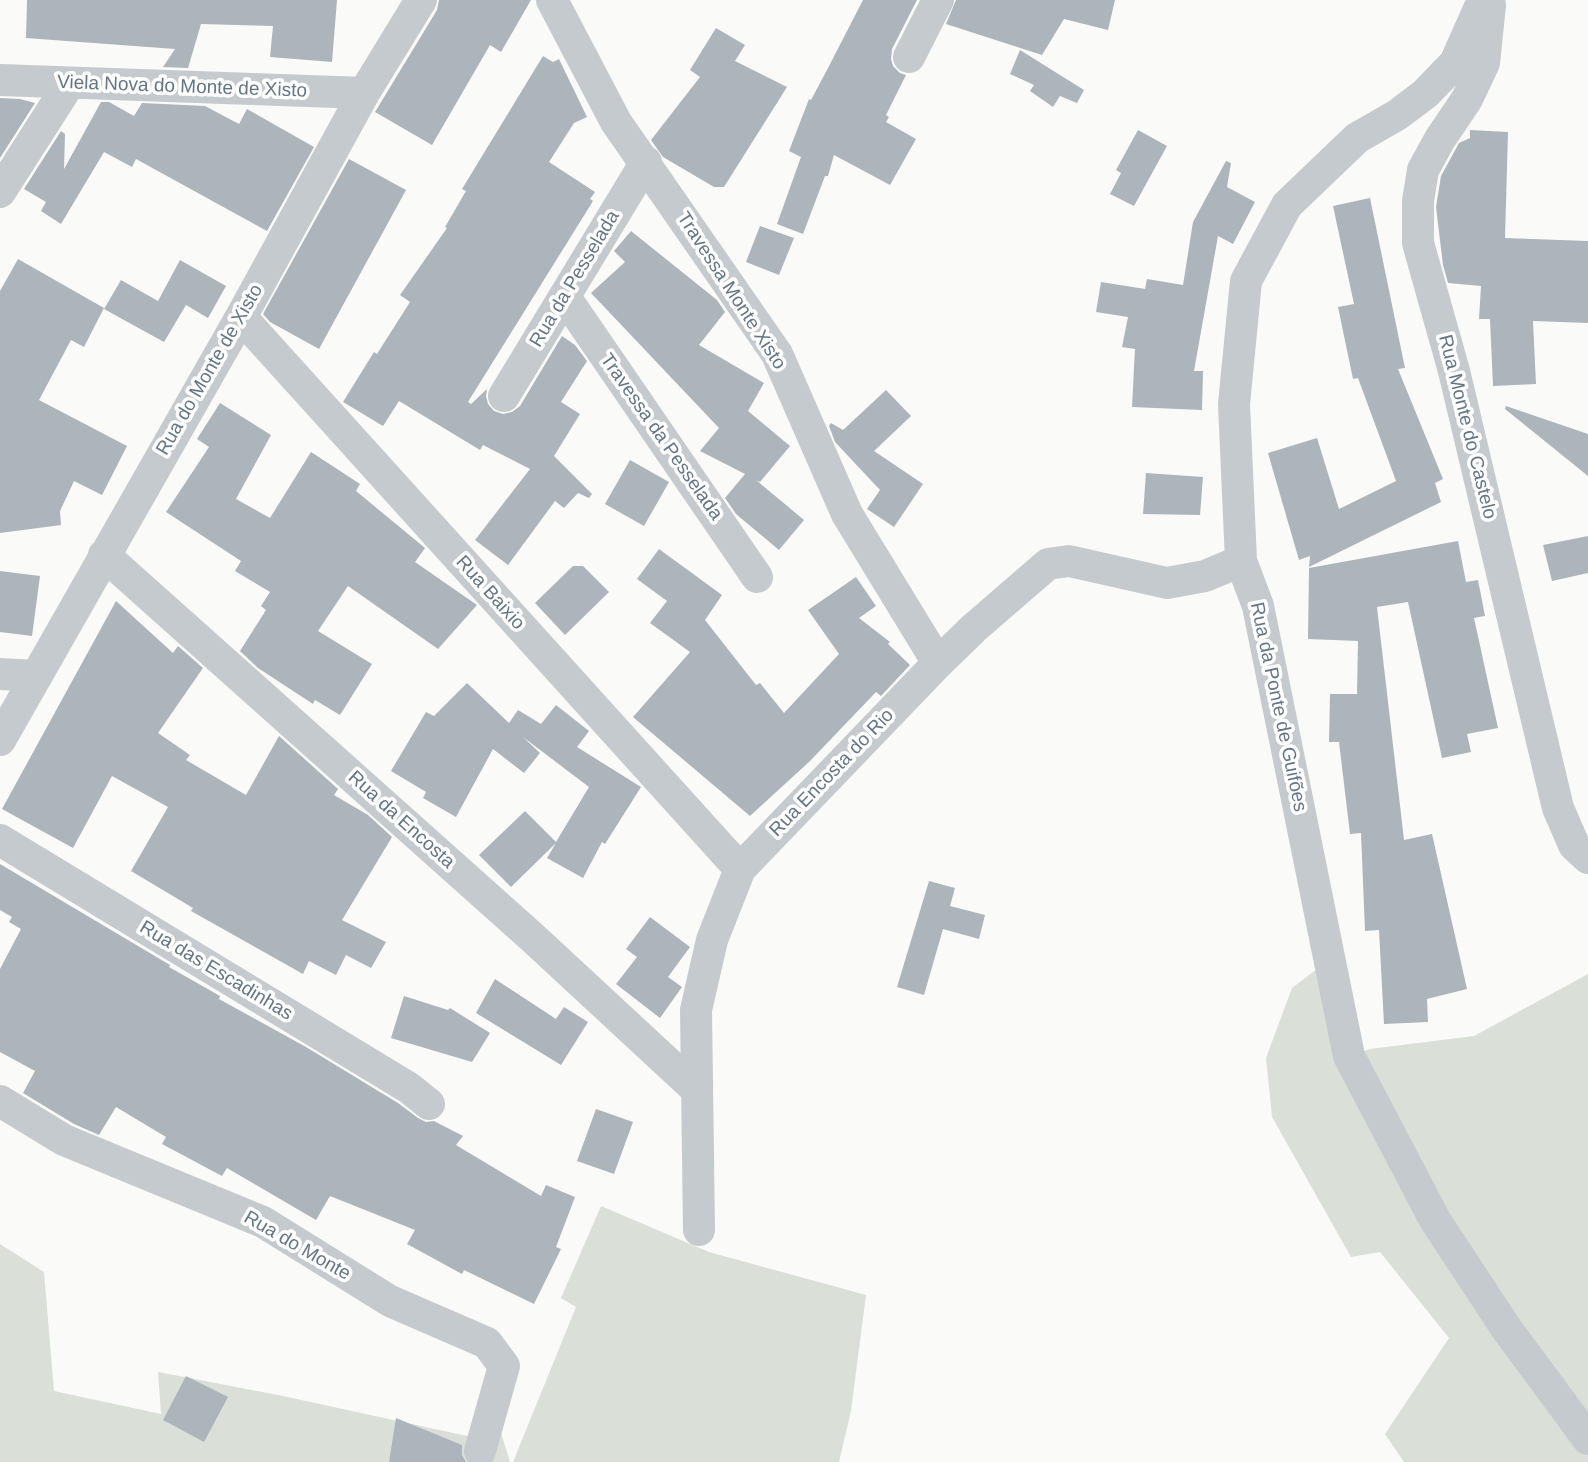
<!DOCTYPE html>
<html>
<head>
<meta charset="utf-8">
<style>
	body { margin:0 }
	canvas { display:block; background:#fafaf8 }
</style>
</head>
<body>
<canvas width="1588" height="1462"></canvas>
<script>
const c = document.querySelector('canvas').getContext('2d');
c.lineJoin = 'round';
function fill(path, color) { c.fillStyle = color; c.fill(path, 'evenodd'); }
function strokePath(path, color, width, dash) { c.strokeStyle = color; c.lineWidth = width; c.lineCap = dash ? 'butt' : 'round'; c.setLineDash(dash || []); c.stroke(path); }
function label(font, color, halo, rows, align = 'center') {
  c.font = font + ' Arial,sans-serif'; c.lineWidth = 7; c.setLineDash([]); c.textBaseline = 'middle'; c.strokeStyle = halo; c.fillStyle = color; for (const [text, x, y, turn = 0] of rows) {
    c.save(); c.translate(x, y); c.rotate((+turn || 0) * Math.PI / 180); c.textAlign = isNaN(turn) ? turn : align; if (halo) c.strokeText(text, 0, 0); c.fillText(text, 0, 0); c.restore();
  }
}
const green = new Path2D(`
	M 1330,959 L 1349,1056 L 1370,1049 L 1474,1036 L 1588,974 L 1588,1462 L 1404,1462 L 1385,1434 L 1449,1338 L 1380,1252 L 1351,1257 L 1272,1117 L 1266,1058 L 1292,988 Z
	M 601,1206 L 709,1252 L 866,1295 L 851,1411 L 839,1462 L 513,1462 L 576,1307 L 561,1298 Z
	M 0,1244 L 44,1272 L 54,1391 L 161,1414 L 158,1372 L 283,1396 L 467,1436 L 501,1433 L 510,1462 L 0,1462 Z`);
const building = new Path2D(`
	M 27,0 L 337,0 L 332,62 L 270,57 L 273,26 L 201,24 L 188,68 L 163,67 L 175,49 L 26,38 Z
	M 439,0 L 531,0 L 501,52 L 490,45 L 432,145 L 375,112 L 437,10 Z
	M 863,0 L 917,0 L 892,49 L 891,59 L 893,66 L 900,73 L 906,75 L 886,115 L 889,117 L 886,122 L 916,139 L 890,185 L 834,155 L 828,176 L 825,176 L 803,234 L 777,224 L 801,157 L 789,151 L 809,99 L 811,100 L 828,68 Z
	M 956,0 L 1115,0 L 1108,30 L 1064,19 L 1042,55 L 946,24 Z
	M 716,28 L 745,45 L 735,61 L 787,87 L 724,187 L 714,187 L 663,157 L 651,140 L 700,77 L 690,70 Z
	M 1020,50 L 1084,90 L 1077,103 L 1060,96 L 1053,107 L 1030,91 L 1034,85 L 1010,74 Z
	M 543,56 L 553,62 L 559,59 L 587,117 L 574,123 L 549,162 L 595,192 L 590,199 L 593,201 L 468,402 L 471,404 L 487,389 L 486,396 L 488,404 L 494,411 L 503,414 L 512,412 L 520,406 L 562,336 L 575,345 L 587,361 L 561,402 L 580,414 L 554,456 L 592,494 L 589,498 L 578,493 L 564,508 L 555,501 L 508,565 L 475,540 L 530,469 L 483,445 L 480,450 L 399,401 L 383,426 L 343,402 L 374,352 L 377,354 L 410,302 L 400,295 L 447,228 L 445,227 L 466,191 L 462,189 Z
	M 0,98 L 20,99 L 35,103 L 0,158 Z
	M 101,102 L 109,102 L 134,116 L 142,103 L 205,106 L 239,124 L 247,109 L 314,147 L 267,231 L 136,159 L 132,167 L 104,152 L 61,224 L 41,211 L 46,202 L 24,189 L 61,131 L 65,134 L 64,169 Z
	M 1138,130 L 1167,146 L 1134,206 L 1110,194 L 1121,173 L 1116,170 Z
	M 1470,130 L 1508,132 L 1505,238 L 1588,241 L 1588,323 L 1533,321 L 1536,384 L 1493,386 L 1490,319 L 1479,319 L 1481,286 L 1448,283 L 1443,265 L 1436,207 L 1441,176 L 1459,143 L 1470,138 Z
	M 349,159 L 406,190 L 319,349 L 270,322 L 263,314 Z
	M 1226,161 L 1231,163 L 1227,187 L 1255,202 L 1233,244 L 1218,236 L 1194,371 L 1203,371 L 1202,410 L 1132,407 L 1135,349 L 1122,347 L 1128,317 L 1096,312 L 1101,282 L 1145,289 L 1147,279 L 1183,285 L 1193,222 Z
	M 1370,198 L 1405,368 L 1398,369 L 1443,479 L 1435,483 L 1441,502 L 1309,567 L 1310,556 L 1299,560 L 1268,453 L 1317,438 L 1339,509 L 1396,481 L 1358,378 L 1353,379 L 1338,307 L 1354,304 L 1333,206 Z
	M 760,226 L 794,238 L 779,275 L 746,262 Z
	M 631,231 L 717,300 L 725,312 L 699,345 L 764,383 L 748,411 L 790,446 L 760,482 L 756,480 L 804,520 L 779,550 L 736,514 L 725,498 L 745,474 L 700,451 L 719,428 L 591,293 L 625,262 L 614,251 Z
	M 18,259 L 104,308 L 84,347 L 71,340 L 39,400 L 127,446 L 102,495 L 74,481 L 60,511 L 61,525 L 0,533 L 0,291 Z
	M 180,260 L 226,286 L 208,318 L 186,305 L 164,342 L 104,309 L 121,280 L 158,301 Z
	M 886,390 L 911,416 L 874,451 L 923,484 L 894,527 L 867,509 L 880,490 L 835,442 L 829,426 L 831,423 L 843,430 Z
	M 220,403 L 271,435 L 236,499 L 270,518 L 311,452 L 360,484 L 356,491 L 425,548 L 415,562 L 477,605 L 438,649 L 348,586 L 318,631 L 372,664 L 340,715 L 315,700 L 313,704 L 258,668 L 240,651 L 266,610 L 261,606 L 270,592 L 235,571 L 241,561 L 166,512 L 209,447 L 197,439 Z
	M 1506,406 L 1588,434 L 1588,476 L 1505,409 Z
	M 630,460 L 669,482 L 644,526 L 605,504 Z
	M 1146,473 L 1203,477 L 1200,515 L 1143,514 Z
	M 1588,536 L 1588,573 L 1552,581 L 1543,545 Z
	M 1458,541 L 1466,582 L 1478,580 L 1485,616 L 1474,618 L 1498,728 L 1467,734 L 1471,752 L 1442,758 L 1408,602 L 1377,607 L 1404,840 L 1432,834 L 1467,989 L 1427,999 L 1428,1022 L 1384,1024 L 1379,930 L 1365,931 L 1361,833 L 1350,834 L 1339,742 L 1329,742 L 1330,694 L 1357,694 L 1358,641 L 1308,639 L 1309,568 Z
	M 659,549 L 722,595 L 705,620 L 756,685 L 760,683 L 784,713 L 839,654 L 808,610 L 856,577 L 876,606 L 859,618 L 890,642 L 888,644 L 910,665 L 881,696 L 876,692 L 810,761 L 750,816 L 633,717 L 690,652 L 650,623 L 667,601 L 637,579 Z
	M 573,566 L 583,566 L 609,592 L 565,635 L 535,603 Z
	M 0,571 L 40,576 L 32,636 L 0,632 Z
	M 116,601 L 173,653 L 178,646 L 203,668 L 158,733 L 190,755 L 186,760 L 246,795 L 279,736 L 338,789 L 334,795 L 368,815 L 392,837 L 342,920 L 386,942 L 371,968 L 346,955 L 336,975 L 309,961 L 303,974 L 191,911 L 193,908 L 131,871 L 168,807 L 112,776 L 73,848 L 2,809 Z
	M 467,683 L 509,723 L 518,710 L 541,724 L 556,705 L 589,731 L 577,747 L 641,787 L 605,844 L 602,842 L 583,878 L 547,858 L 556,843 L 511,887 L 479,855 L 525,811 L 556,842 L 589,787 L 523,737 L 540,753 L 524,773 L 493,749 L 456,817 L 423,798 L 426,792 L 391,771 L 426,712 L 434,716 Z
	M 0,864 L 170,965 L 169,967 L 220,996 L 219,999 L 306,1047 L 398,1103 L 418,1118 L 426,1122 L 434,1121 L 463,1136 L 456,1145 L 541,1196 L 546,1185 L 575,1197 L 556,1247 L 561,1249 L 534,1304 L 464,1270 L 462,1274 L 407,1244 L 415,1230 L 330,1196 L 316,1220 L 227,1168 L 222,1176 L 162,1144 L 166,1137 L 116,1107 L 99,1135 L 74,1124 L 23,1093 L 35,1071 L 0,1052 L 0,969 L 21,929 L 9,922 L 12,917 L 0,910 Z
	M 929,881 L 955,888 L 950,906 L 985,915 L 979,939 L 943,929 L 924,995 L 897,987 Z
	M 650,917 L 690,947 L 668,977 L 682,987 L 660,1018 L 616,984 L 637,957 L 626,949 Z
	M 495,979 L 556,1019 L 564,1007 L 588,1022 L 561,1065 L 476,1013 Z
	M 404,996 L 448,1010 L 450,1008 L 490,1033 L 472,1062 L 391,1038 Z
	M 596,1109 L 633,1122 L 614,1174 L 577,1161 Z
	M 186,1376 L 228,1397 L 204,1442 L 163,1420 Z
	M 396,1418 L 462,1445 L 462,1455 L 466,1462 L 389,1462 Z`);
const minor = new Path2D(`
	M 552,0 L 616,122 L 777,354 L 847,514 L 938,663
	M 1483,0 L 1455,63 L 1425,94 L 1397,115 L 1357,138 L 1287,205 L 1246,281 L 1234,404 L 1241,561 L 1258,606 L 1349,1056 L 1435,1220 L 1506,1328 L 1588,1439
	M 1490,5 L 1484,63 L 1467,99 L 1440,139 L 1423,170 L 1418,201 L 1418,243 L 1454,371 L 1558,808 L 1574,845 L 1588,858
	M 909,57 L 938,0
	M 0,80 L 364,93
	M 0,192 L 69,84
	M 565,297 L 757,577
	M 241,317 L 740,869
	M 504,396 L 646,162
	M 104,555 L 533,938 L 696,1089
	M 0,674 L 35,676
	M 0,740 L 241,317 L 364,93 L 421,0
	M 0,840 L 409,1088 L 429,1104
	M 0,1101 L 64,1140 L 263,1222 L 390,1301 L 487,1343 L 504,1366 L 480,1451
	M 699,1230 L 696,1010 L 712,940 L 740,869 L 938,663 L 974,628 L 1048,564 L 1069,561 L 1167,583 L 1205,576 L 1241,561`);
const streetNames = [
	["Viela Nova do Monte de Xisto",182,87,2],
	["Rua da Pesselada",575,279,-59],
	["Travessa Monte Xisto",731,291,57],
	["Rua do Monte de Xisto",210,370,-60],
	["Rua Monte do Castelo",1467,427,76],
	["Travessa da Pesselada",661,437,55],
	["Rua Baixio",490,593,48],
	["Rua da Ponte de Guifões",1278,707,78],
	["Rua Encosta do Rio",832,773,-46],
	["Rua da Encosta",401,820,42],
	["Rua das Escadinhas",216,971,31],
	["Rua do Monte",297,1246,30]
];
fill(green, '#dae0d7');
fill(building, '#acb5bb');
strokePath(minor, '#c5cace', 32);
label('19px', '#647684', '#fff', streetNames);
</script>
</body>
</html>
